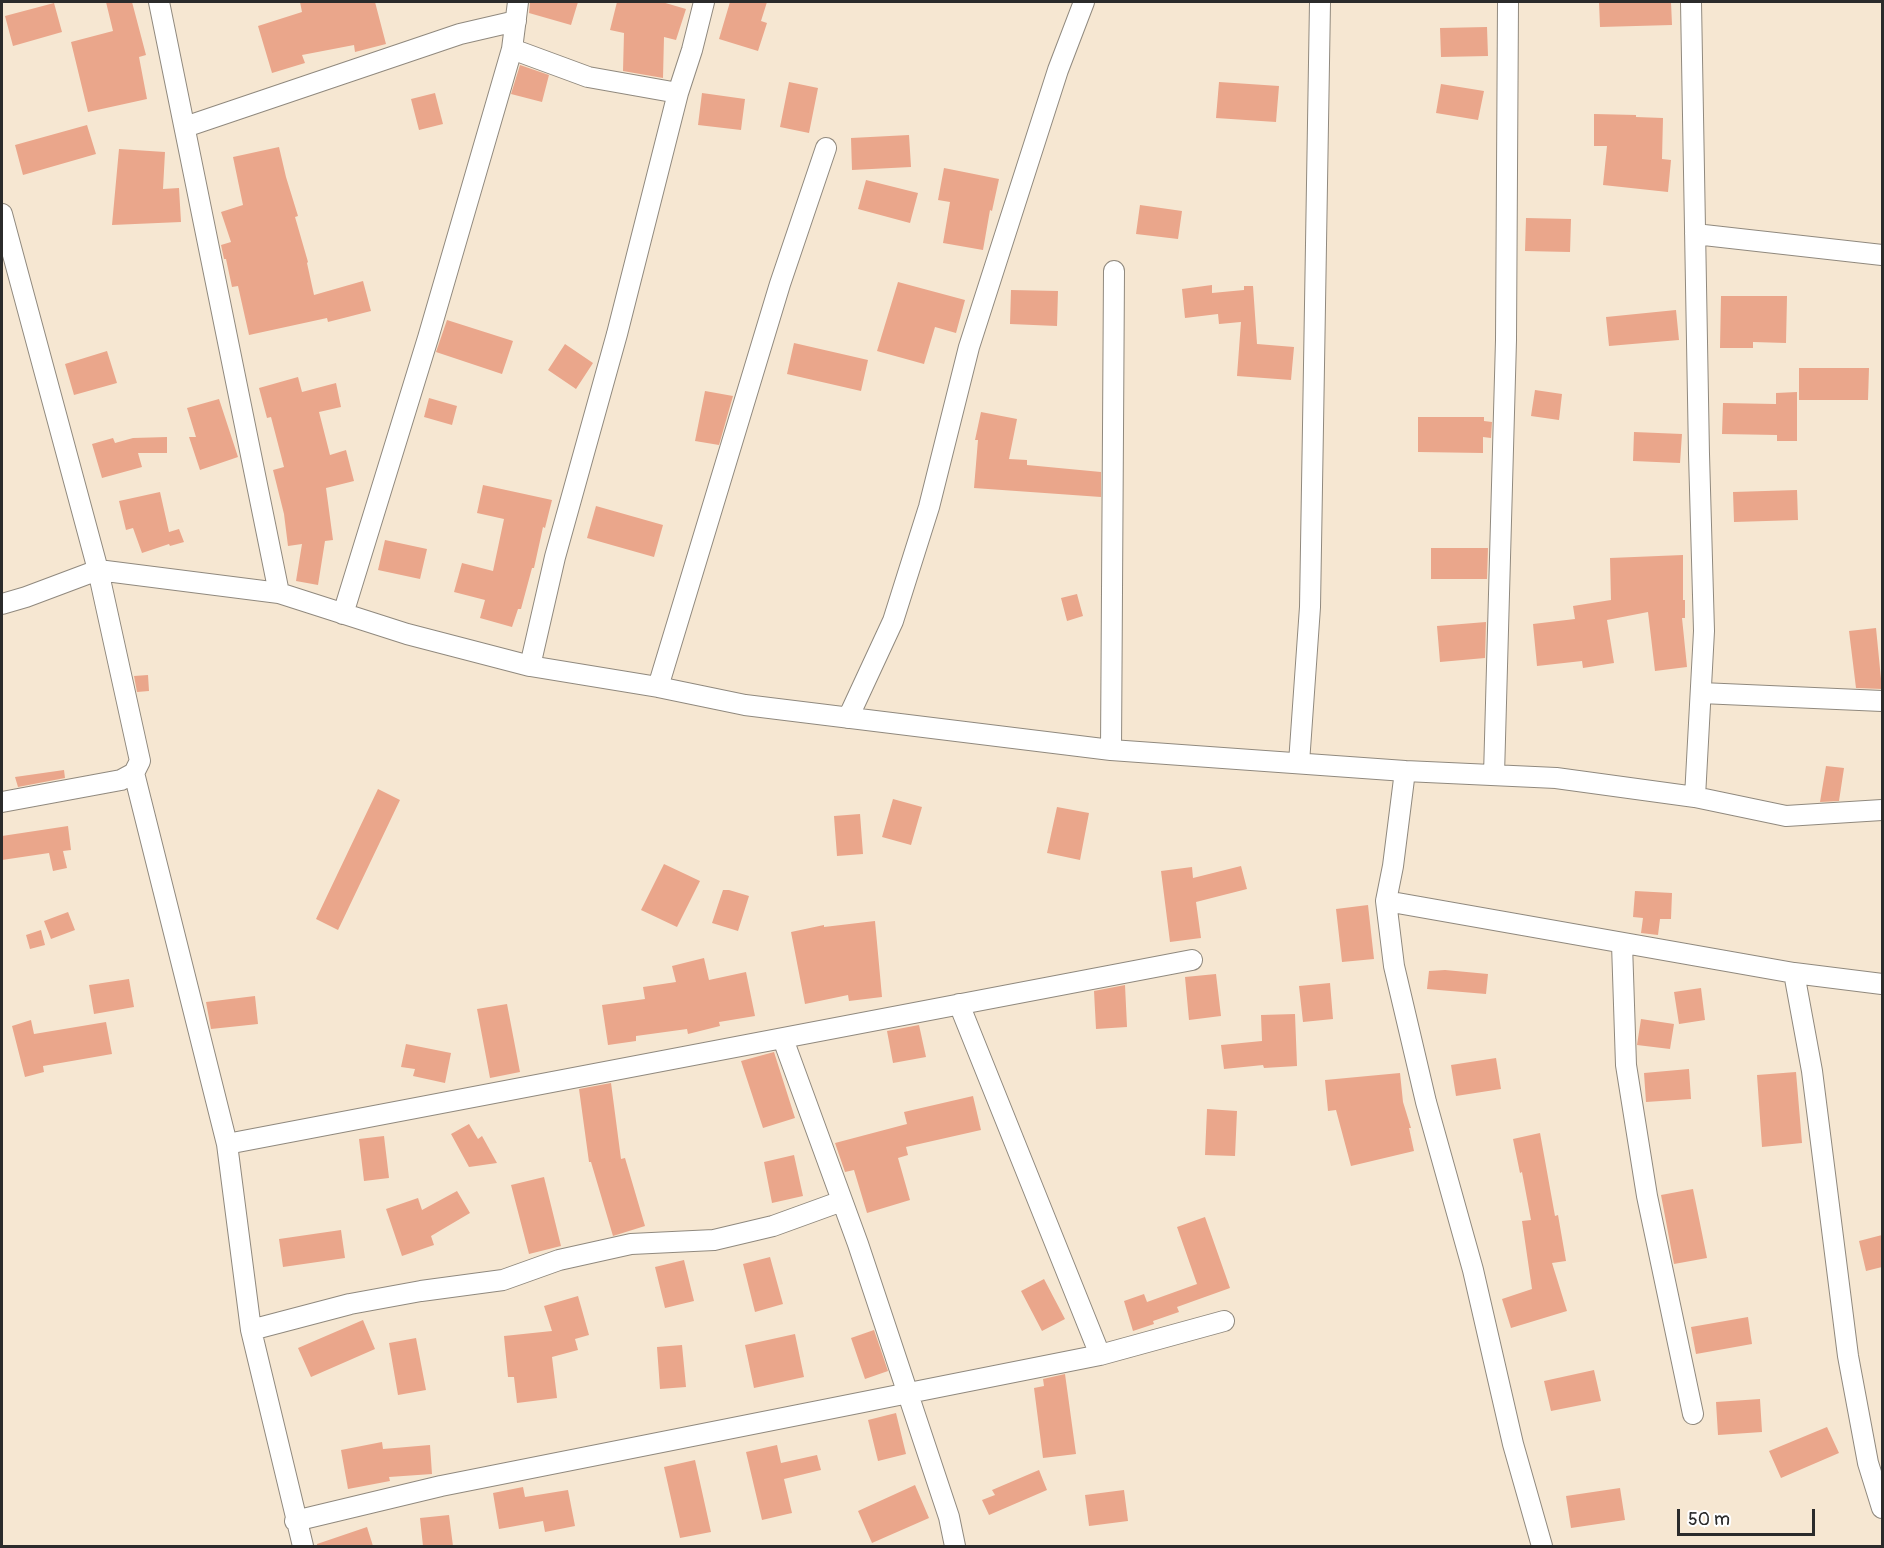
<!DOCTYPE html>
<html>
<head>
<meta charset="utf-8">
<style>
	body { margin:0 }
	#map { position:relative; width:1884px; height:1548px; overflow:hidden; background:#f6e7d2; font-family:Pangolin,sans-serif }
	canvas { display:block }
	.frame { position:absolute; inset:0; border:3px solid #2b2b2b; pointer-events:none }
	.scale { position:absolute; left:1677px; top:1509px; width:138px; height:27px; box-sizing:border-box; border:3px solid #2b2b2b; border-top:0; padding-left:8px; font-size:18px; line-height:21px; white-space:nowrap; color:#2b2b2b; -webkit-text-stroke:4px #fff; paint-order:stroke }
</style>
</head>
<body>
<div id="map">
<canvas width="1884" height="1548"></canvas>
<div class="frame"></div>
<div class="scale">50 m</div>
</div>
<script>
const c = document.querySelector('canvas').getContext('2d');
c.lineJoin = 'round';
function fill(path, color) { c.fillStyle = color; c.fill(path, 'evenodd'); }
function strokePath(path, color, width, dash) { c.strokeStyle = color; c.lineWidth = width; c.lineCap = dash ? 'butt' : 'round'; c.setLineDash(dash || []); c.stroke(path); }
const building = new Path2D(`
	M 106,2 L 132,2 L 146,55 L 139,57 L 147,99 L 88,112 L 71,42 L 113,31 Z
	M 300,2 L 375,2 L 386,44 L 355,52 L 354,45 L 302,55 L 305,63 L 272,73 L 258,26 L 302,12 Z
	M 530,2 L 578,2 L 571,25 L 529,13 Z
	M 617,2 L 662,2 L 686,9 L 676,40 L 664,37 L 663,78 L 623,71 L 624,33 L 610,30 Z
	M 730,2 L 767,2 L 761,21 L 767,23 L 758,51 L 719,39 Z
	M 1599,2 L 1671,2 L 1672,25 L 1600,27 Z
	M 54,3 L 62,32 L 13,46 L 5,16 Z
	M 1487,27 L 1488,56 L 1441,57 L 1440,28 Z
	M 520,65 L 549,75 L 542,102 L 511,94 Z
	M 789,82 L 818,88 L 809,133 L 780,127 Z
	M 1219,82 L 1279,86 L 1276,122 L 1216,118 Z
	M 1441,84 L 1484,91 L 1478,120 L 1436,113 Z
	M 435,93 L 443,124 L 419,130 L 411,99 Z
	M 702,93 L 745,99 L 741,130 L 698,125 Z
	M 1594,114 L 1636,115 L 1636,117 L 1663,118 L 1662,159 L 1671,160 L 1668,192 L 1603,185 L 1607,146 L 1594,146 Z
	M 87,125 L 96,154 L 23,175 L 15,145 Z
	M 909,135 L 911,167 L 852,170 L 851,138 Z
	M 279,147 L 286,177 L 298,216 L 295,217 L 308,262 L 307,263 L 314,295 L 363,281 L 371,311 L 328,322 L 327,318 L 249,335 L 238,286 L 232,287 L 226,259 L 224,259 L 221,245 L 231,242 L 221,212 L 243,205 L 233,157 Z
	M 119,149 L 165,152 L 163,189 L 179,188 L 181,222 L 112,225 Z
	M 944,168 L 999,179 L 992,211 L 990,210 L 983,250 L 943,243 L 950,202 L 938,200 Z
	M 866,180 L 918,193 L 910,223 L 858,209 Z
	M 1140,205 L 1182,211 L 1178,239 L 1136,234 Z
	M 1526,218 L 1571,219 L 1570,252 L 1525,251 Z
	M 898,282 L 965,300 L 956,333 L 935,327 L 924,364 L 877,351 Z
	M 1212,285 L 1212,293 L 1244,290 L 1244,286 L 1253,286 L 1257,344 L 1294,347 L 1291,380 L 1237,376 L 1241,322 L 1219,324 L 1218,314 L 1185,318 L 1182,289 Z
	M 1011,290 L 1058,291 L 1057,326 L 1010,324 Z
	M 1721,296 L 1787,296 L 1786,343 L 1753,342 L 1753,348 L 1720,348 Z
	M 1676,310 L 1679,340 L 1609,346 L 1606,317 Z
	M 447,320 L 513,341 L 502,374 L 436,352 Z
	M 794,343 L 868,360 L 861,391 L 787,374 Z
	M 565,344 L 593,363 L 576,389 L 548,370 Z
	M 107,351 L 117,383 L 74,395 L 65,364 Z
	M 1799,368 L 1869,368 L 1868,400 L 1799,400 Z
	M 298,377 L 302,392 L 336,383 L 341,407 L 319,412 L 330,455 L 346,450 L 354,481 L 326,488 L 333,540 L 325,541 L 318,585 L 296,581 L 302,544 L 288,546 L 284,514 L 273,470 L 284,467 L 271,417 L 267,418 L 259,388 Z
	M 1535,390 L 1562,394 L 1559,420 L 1531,416 Z
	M 705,391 L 733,396 L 719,445 L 695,441 Z
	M 1797,392 L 1797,441 L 1777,441 L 1777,435 L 1722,434 L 1723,403 L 1776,404 L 1776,393 Z
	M 429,398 L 457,406 L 452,425 L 424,417 Z
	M 219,399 L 238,457 L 200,470 L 189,437 L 196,437 L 187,408 Z
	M 981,412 L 1017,419 L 1009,459 L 1027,460 L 1027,465 L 1101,472 L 1101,497 L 974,488 L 978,440 L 975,440 Z
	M 1418,417 L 1484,417 L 1484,421 L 1492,422 L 1491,438 L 1483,437 L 1483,453 L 1418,452 Z
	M 1634,432 L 1682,434 L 1680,463 L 1633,461 Z
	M 167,437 L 167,453 L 138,453 L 142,467 L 102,478 L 92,444 L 113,438 L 115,443 L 133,438 Z
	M 483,485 L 552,500 L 545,528 L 543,527 L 534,568 L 532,568 L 521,609 L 518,609 L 512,627 L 480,618 L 485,600 L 454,592 L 462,563 L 493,571 L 504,519 L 477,513 Z
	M 1797,490 L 1798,520 L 1734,522 L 1733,492 Z
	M 160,492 L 169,532 L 179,529 L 184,542 L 170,546 L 169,544 L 142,553 L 133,528 L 126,530 L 119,501 Z
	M 596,506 L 663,525 L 654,557 L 587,538 Z
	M 385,540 L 427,549 L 420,579 L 378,570 Z
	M 1431,548 L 1488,548 L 1487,579 L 1431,579 Z
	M 1683,555 L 1683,600 L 1685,600 L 1685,618 L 1682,618 L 1687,667 L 1655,671 L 1648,612 L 1607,620 L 1614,663 L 1583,668 L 1582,661 L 1537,666 L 1533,624 L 1575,619 L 1573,606 L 1611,600 L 1610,558 Z
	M 1077,594 L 1083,616 L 1067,621 L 1061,598 Z
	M 1486,622 L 1485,658 L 1440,662 L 1437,626 Z
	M 1876,628 L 1882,689 L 1856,688 L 1849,631 Z
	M 148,675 L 149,691 L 137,692 L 134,676 Z
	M 1826,766 L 1844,768 L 1839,801 L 1820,802 Z
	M 64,770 L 65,778 L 18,787 L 15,777 Z
	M 378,789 L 400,800 L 338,930 L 316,919 Z
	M 893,799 L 922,807 L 911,845 L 882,837 Z
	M 1057,807 L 1089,813 L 1080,860 L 1047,853 Z
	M 860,814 L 863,854 L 837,856 L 834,816 Z
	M 68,826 L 71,850 L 63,851 L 67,868 L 53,871 L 49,853 L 2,860 L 2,836 Z
	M 664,864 L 700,881 L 677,927 L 641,910 Z
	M 1241,866 L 1247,889 L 1196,902 L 1201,938 L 1170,942 L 1161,871 L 1192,867 L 1193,878 Z
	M 723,890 L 729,890 L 749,896 L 738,931 L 712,923 Z
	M 1635,891 L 1672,893 L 1671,919 L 1660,919 L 1658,935 L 1641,933 L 1643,918 L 1633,917 Z
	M 1368,905 L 1374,959 L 1342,962 L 1336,909 Z
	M 68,912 L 75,930 L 51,939 L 44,921 Z
	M 875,921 L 882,997 L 849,1001 L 848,995 L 805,1004 L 791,932 L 824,925 L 824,927 Z
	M 41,930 L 45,945 L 30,949 L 26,935 Z
	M 704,958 L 709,980 L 746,972 L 755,1016 L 719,1022 L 720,1026 L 688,1034 L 687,1029 L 636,1036 L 636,1041 L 608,1045 L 602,1005 L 645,999 L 643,987 L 676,982 L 672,966 Z
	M 1445,970 L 1488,974 L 1486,994 L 1427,989 L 1429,971 Z
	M 1216,974 L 1221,1016 L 1189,1020 L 1185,977 Z
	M 129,979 L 134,1007 L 94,1014 L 89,985 Z
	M 1330,983 L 1333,1019 L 1303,1022 L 1299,986 Z
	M 1125,985 L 1127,1027 L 1096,1029 L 1094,991 Z
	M 1701,988 L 1705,1020 L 1679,1024 L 1674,992 Z
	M 255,996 L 258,1024 L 211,1029 L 206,1002 Z
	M 507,1004 L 520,1072 L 490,1078 L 477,1009 Z
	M 1295,1014 L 1297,1066 L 1264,1068 L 1263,1065 L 1224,1069 L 1221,1045 L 1262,1041 L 1261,1015 Z
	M 1641,1019 L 1674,1024 L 1670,1049 L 1637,1045 Z
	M 31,1020 L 34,1034 L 106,1022 L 112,1054 L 43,1066 L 44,1072 L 25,1077 L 12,1026 Z
	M 919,1025 L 926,1057 L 893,1063 L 887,1031 Z
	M 406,1044 L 451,1053 L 445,1083 L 413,1076 L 415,1069 L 401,1067 Z
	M 774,1052 L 795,1118 L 763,1128 L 741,1061 Z
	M 1496,1058 L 1501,1089 L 1456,1096 L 1451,1065 Z
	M 1689,1069 L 1691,1099 L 1646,1102 L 1644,1073 Z
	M 1796,1072 L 1802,1143 L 1762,1147 L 1757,1075 Z
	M 1400,1073 L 1403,1102 L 1411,1128 L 1409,1128 L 1414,1151 L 1351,1166 L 1336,1110 L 1328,1111 L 1325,1080 Z
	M 611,1083 L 621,1159 L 625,1158 L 645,1226 L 613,1236 L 591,1162 L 589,1162 L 579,1089 Z
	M 973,1096 L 981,1130 L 906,1147 L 908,1155 L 898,1158 L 910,1200 L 867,1213 L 854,1170 L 845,1172 L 835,1143 L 907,1124 L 904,1112 Z
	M 1207,1109 L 1237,1111 L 1235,1156 L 1205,1155 Z
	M 469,1124 L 478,1139 L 482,1136 L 497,1163 L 469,1167 L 451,1134 Z
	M 1540,1133 L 1555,1216 L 1558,1215 L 1566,1261 L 1552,1263 L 1567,1311 L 1511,1328 L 1502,1299 L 1532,1289 L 1522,1221 L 1531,1220 L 1522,1172 L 1520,1173 L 1513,1139 Z
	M 384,1136 L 389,1178 L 364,1181 L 359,1139 Z
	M 794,1155 L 803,1196 L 772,1203 L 764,1162 Z
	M 544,1177 L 561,1246 L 529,1254 L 511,1185 Z
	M 1693,1189 L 1707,1258 L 1674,1264 L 1661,1195 Z
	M 457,1191 L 470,1213 L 431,1236 L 434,1245 L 402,1256 L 386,1209 L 418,1198 L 422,1210 Z
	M 1205,1217 L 1230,1288 L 1177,1307 L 1179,1312 L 1153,1321 L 1154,1324 L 1133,1331 L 1124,1301 L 1144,1294 L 1147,1302 L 1197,1284 L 1177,1227 Z
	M 341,1230 L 345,1258 L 283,1267 L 279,1239 Z
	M 1882,1235 L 1882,1267 L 1866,1271 L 1859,1241 Z
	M 770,1257 L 783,1304 L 755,1312 L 743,1264 Z
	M 684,1260 L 694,1301 L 665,1308 L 655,1267 Z
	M 1044,1279 L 1065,1319 L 1042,1331 L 1021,1291 Z
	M 578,1296 L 589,1335 L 575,1339 L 578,1350 L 552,1357 L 557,1398 L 517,1403 L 514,1377 L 508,1377 L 504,1336 L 552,1331 L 544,1306 Z
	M 1748,1317 L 1752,1344 L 1696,1354 L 1691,1327 Z
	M 363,1320 L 375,1349 L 311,1377 L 298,1348 Z
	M 874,1330 L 888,1371 L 865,1379 L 851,1338 Z
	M 795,1334 L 804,1377 L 754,1388 L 745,1345 Z
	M 416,1338 L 426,1390 L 398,1395 L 389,1343 Z
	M 682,1345 L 686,1387 L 660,1389 L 657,1347 Z
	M 1594,1370 L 1601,1401 L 1551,1411 L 1544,1381 Z
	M 1065,1374 L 1076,1454 L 1043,1458 L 1034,1388 L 1044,1386 L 1043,1379 Z
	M 1760,1399 L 1762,1432 L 1718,1435 L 1716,1402 Z
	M 896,1413 L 906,1454 L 878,1461 L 868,1420 Z
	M 1827,1427 L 1839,1453 L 1781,1478 L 1769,1451 Z
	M 382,1442 L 383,1449 L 430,1445 L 432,1474 L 389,1477 L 390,1481 L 348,1489 L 341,1450 Z
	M 777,1445 L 781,1463 L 817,1455 L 821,1470 L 784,1479 L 792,1513 L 762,1520 L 746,1452 Z
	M 695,1460 L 711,1532 L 680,1538 L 664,1467 Z
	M 1039,1470 L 1047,1490 L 989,1515 L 982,1500 L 995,1495 L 992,1490 Z
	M 915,1485 L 929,1518 L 872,1543 L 858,1511 Z
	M 523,1487 L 525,1497 L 568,1490 L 575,1526 L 545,1532 L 543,1521 L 499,1529 L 493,1493 Z
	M 1620,1488 L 1625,1520 L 1571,1528 L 1566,1496 Z
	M 1124,1490 L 1128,1521 L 1089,1526 L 1085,1495 Z
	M 449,1515 L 453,1546 L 423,1546 L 420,1518 Z
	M 367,1527 L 373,1546 L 317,1546 L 317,1544 Z`);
const minor = new Path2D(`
	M 159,2 L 279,593
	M 512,49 L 588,77 L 678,93
	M 185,127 L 460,34 L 516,21
	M 2,214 L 98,570 L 140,761 L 134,773 L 121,780 L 2,802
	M 1695,234 L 1882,255
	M 2,604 L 26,597 L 98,570 L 279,593 L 407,634 L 530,666 L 658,687 L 745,705 L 1111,750 L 1405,771 L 1393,866 L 1386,901 L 1794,973 L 1882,984
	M 343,614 L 428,338 L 512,49 L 518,2
	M 530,666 L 555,557 L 617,334 L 678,93 L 692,50 L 704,2
	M 658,687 L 780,284 L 826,148
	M 1701,693 L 1882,701
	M 848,718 L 893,621 L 929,507 L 969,347 L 1058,70 L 1084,2
	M 1111,750 L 1114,271
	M 1299,763 L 1310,607 L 1320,2
	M 1405,771 L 1556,778 L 1695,797 L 1704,631 L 1699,454 L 1691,2
	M 134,773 L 227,1144 L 251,1330 L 303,1546
	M 1494,775 L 1506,340 L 1508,2
	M 1695,797 L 1786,816 L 1882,810
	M 1386,901 L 1394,966 L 1426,1102 L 1473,1270 L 1513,1444 L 1542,1546
	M 1622,944 L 1626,1065 L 1647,1196 L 1693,1414
	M 1794,973 L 1812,1071 L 1848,1356 L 1868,1463 L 1882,1508
	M 959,1004 L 1100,1355
	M 783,1039 L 858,1244 L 949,1517 L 955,1546
	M 227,1144 L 1192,960
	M 251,1330 L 350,1304 L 421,1291 L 503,1280 L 559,1260 L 631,1244 L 714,1240 L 773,1226 L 842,1201
	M 295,1521 L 441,1486 L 1100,1355 L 1224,1321`);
fill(building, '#eaa68b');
strokePath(minor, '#90897e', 22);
strokePath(minor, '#fff', 20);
</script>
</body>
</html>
